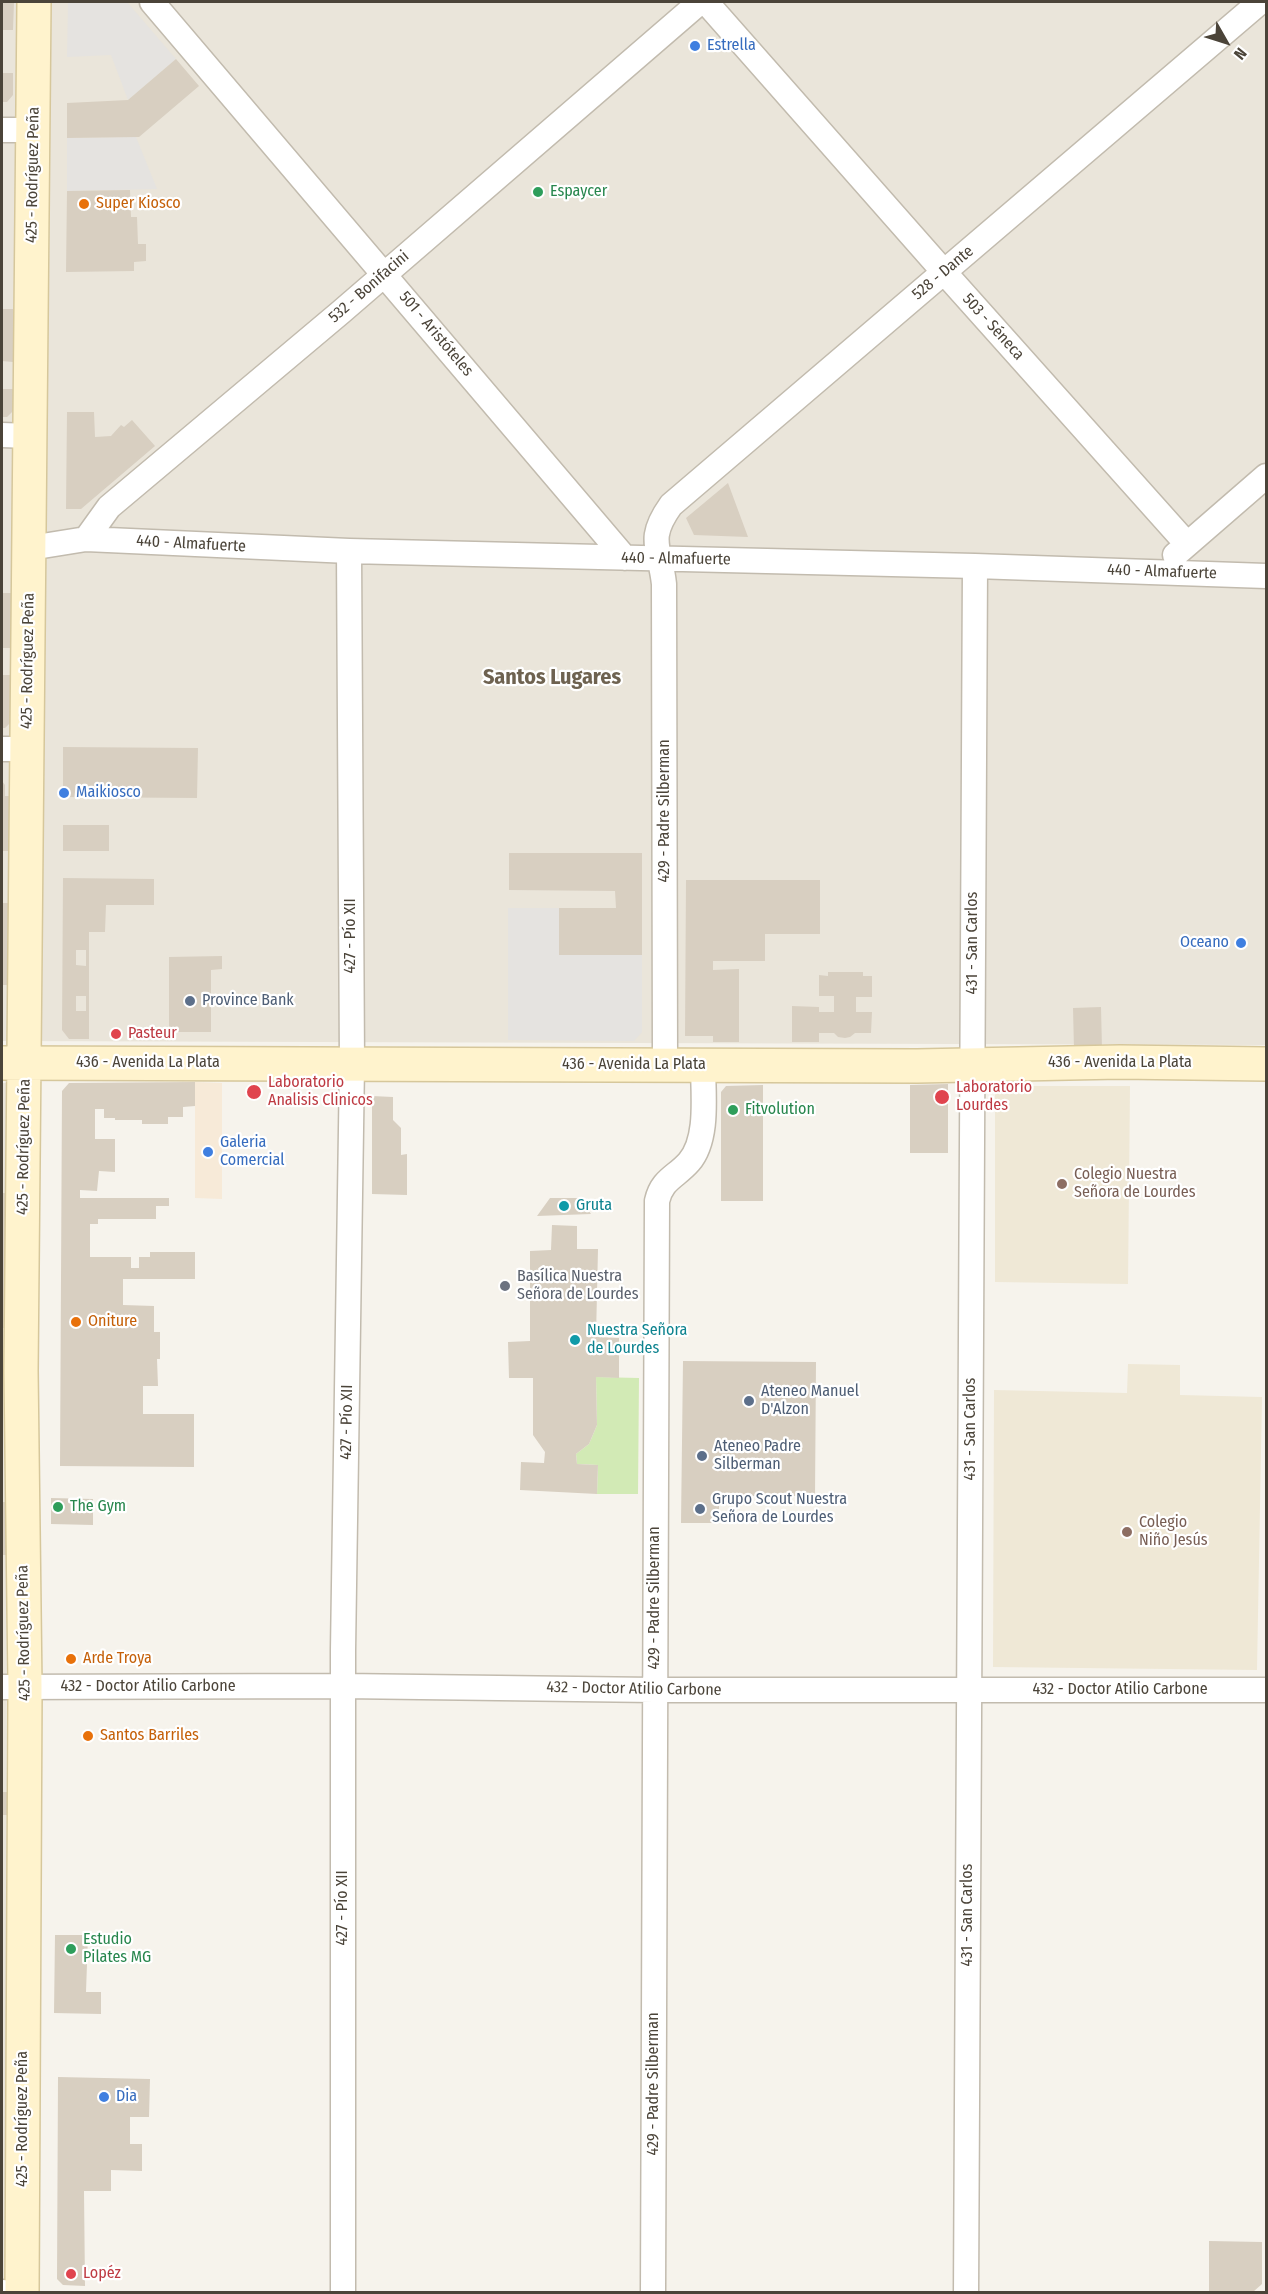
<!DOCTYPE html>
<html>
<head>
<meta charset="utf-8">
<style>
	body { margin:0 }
	#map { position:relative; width:1268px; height:2294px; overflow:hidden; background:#f6f3ec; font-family:"Fira Sans Condensed",sans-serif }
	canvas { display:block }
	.frame { position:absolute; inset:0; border:3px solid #4b4439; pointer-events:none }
	.north { position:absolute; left:1196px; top:12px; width:60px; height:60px; -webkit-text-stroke:4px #fff; paint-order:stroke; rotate:129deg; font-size:16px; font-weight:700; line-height:24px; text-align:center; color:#4b4439 }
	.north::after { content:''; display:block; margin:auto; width:21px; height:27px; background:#4b4439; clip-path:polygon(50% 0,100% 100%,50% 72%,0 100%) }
</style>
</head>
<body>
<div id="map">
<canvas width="1268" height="2294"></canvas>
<div class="frame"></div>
<div class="north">N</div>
</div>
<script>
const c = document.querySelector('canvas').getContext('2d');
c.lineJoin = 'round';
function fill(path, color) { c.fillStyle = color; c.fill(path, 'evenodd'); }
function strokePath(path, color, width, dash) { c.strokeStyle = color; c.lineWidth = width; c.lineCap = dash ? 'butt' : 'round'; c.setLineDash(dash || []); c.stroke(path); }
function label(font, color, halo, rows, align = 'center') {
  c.font = font + ' "Fira Sans Condensed",sans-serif'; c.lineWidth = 4.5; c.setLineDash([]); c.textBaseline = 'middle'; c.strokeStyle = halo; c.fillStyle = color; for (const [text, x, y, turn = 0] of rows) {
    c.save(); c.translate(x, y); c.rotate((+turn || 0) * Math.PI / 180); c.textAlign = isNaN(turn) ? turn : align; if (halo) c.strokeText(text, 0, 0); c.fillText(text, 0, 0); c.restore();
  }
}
const residential = new Path2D(`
	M 2,2 L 1266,2 L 1266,1045 L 2,1041 Z
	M 2,1083 L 7,1083 L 6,2292 L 2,2292 Z`);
const commercial = new Path2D(`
	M 195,1082 L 222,1083 L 222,1199 L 195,1198 Z`);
const education = new Path2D(`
	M 995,1086 L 1130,1086 L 1128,1284 L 995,1282 Z
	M 1128,1364 L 1180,1365 L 1180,1395 L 1262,1397 L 1257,1670 L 993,1667 L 994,1390 L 1127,1393 Z`);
const green = new Path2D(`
	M 596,1377 L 639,1378 L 638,1494 L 597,1494 L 598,1465 L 577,1464 L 576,1454 L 589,1444 L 597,1425 Z`);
const parking = new Path2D(`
	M 68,2 L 127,2 L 176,59 L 128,100 L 111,55 L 67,57 Z
	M 136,137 L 157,189 L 67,191 L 67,138 Z
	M 508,908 L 559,908 L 559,955 L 642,955 L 642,1032 L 634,1041 L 508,1040 Z`);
const building = new Path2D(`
	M 2,2 L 14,2 L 13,30 L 2,30 Z
	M 176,59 L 199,86 L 139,137 L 67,138 L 67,103 L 128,100 Z
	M 2,73 L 13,73 L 13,95 L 7,102 L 2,102 Z
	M 130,190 L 131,217 L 137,217 L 138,244 L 146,244 L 146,261 L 134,262 L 134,271 L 66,272 L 67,191 Z
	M 2,309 L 13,309 L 13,362 L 2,361 Z
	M 2,389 L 13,389 L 13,411 L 7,417 L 2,417 Z
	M 67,412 L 94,412 L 95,437 L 111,436 L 121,425 L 124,427 L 132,420 L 155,446 L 81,509 L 66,509 Z
	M 728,483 L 748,537 L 694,535 L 686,518 Z
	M 2,593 L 12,593 L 11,648 L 2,648 Z
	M 2,675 L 11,675 L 11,722 L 5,728 L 2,728 Z
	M 63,747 L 198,748 L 197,798 L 63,797 Z
	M 2,781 L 5,785 L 5,796 L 9,796 L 9,851 L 2,851 Z
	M 63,825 L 109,825 L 109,851 L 63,851 Z
	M 509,853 L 642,853 L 642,955 L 559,955 L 559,908 L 616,908 L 615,891 L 509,890 Z
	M 63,878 L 154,879 L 154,905 L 106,905 L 105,932 L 89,932 L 89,1039 L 69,1039 L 62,1030 ZM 76,950 L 86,950 L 86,966 L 76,965 ZM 76,996 L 86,996 L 86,1011 L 76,1011 Z
	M 686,880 L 820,880 L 820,934 L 765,934 L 765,961 L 713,961 L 713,970 L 739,969 L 739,1042 L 713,1042 L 713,1036 L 685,1036 Z
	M 2,903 L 8,903 L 7,985 L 2,985 Z
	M 222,956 L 222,969 L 211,970 L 211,1032 L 169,1032 L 169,957 Z
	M 828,972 L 863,972 L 863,976 L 872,976 L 872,997 L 856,997 L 856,1012 L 872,1012 L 871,1033 L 855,1033 L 850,1037 L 845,1038 L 838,1037 L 834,1033 L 819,1033 L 819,1042 L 792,1042 L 792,1006 L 819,1007 L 819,1012 L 834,1012 L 834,996 L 819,996 L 819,975 L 828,976 Z
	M 1101,1007 L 1102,1049 L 1074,1050 L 1073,1008 Z
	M 195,1082 L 195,1106 L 183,1107 L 183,1117 L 168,1117 L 168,1124 L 142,1124 L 142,1120 L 115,1120 L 115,1118 L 104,1118 L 104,1109 L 95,1109 L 95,1139 L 115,1139 L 115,1172 L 99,1171 L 97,1191 L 80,1190 L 80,1198 L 169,1198 L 169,1206 L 156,1206 L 156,1219 L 98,1219 L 98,1224 L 90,1224 L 90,1257 L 131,1257 L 131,1268 L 139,1268 L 139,1257 L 150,1257 L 150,1252 L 195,1252 L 195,1279 L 123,1279 L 123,1305 L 154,1306 L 154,1332 L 160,1332 L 160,1359 L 157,1359 L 158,1386 L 143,1386 L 143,1414 L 194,1414 L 194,1467 L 60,1466 L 62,1091 L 69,1083 Z
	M 948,1084 L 948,1153 L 910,1153 L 910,1085 Z
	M 763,1085 L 763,1201 L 721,1201 L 721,1092 L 726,1086 Z
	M 372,1096 L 393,1097 L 393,1120 L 401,1128 L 401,1155 L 407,1154 L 407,1195 L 372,1194 Z
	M 2,1193 L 9,1193 L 6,1328 L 2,1328 Z
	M 550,1198 L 580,1198 L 591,1214 L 537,1216 Z
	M 552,1225 L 577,1226 L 577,1249 L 598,1249 L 596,1337 L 619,1338 L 619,1378 L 596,1377 L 597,1425 L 589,1444 L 576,1454 L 577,1464 L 598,1465 L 597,1494 L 520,1490 L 521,1462 L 544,1463 L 545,1452 L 533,1435 L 533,1378 L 509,1378 L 508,1342 L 530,1341 L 530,1251 L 551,1250 Z
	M 683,1361 L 816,1362 L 815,1496 L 719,1496 L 719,1523 L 681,1523 Z
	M 51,1498 L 93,1499 L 93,1525 L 51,1524 Z
	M 2,1502 L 7,1502 L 7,1555 L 2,1555 Z
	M 2,1792 L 8,1792 L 8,1815 L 2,1815 Z
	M 55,1935 L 88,1935 L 86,1992 L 101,1992 L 101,2014 L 54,2013 Z
	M 58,2077 L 150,2079 L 149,2117 L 130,2117 L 130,2144 L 142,2144 L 142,2171 L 111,2170 L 111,2191 L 84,2191 L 85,2286 L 63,2285 L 57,2279 Z
	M 1209,2241 L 1262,2242 L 1262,2284 L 1253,2292 L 1209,2292 Z`);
const street = new Path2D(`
	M 152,2 L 625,558
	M 706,2 L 944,272 L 1187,544
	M 2,130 L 33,130
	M 2,435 L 29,436
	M 86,539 L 109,507 L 341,312 L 700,2
	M 30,548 L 86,539 L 349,551 L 975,566 L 1266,576
	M 1175,555 L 1266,476
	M 2,749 L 26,749
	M 665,1064 L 664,584 C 660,547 646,540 671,505 L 1260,2
	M 2,1687 L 343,1686 L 654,1690 L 1266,1690
	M 2,2292 L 3,2292
	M 343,2292 L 343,1650 L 352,1064 L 349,551
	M 653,2292 L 657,1201 C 662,1179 676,1177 689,1162 C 709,1139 703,1094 703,1065
	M 966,2292 L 975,566`);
const secondary = new Path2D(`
	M 2,1063 L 917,1066 L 1120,1062 L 1266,1064
	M 22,2292 L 25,1687 L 21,1370 L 34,2`);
const markers = [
	[695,46,6,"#3f7fe0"],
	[538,192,6,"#2e9e5b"],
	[84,204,6,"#e8710a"],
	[64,793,6,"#3f7fe0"],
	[1241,943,6,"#3f7fe0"],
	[190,1001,6,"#5c6f8a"],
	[116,1034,6,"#e0444e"],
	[254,1092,8,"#e0444e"],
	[942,1097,8,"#e0444e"],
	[733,1110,6,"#2e9e5b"],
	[208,1152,6,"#3f7fe0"],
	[1062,1184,6,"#8d6e63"],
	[564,1206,6,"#0f9aa8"],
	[505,1286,6,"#6b7280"],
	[76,1322,6,"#e8710a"],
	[575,1340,6,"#0f9aa8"],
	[749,1401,6,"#5c6f8a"],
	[702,1456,6,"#5c6f8a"],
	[58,1507,6,"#2e9e5b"],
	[700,1509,6,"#5c6f8a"],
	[1127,1532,6,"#8d6e63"],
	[71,1659,6,"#e8710a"],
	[88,1736,6,"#e8710a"],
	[71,1949,6,"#2e9e5b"],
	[104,2097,6,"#3f7fe0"],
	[71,2274,6,"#e0444e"]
];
const shopNames = [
	["Estrella",707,46],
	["Maikiosco",76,793],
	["Oceano",1229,943,"right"],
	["Galeria",220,1143],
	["Comercial",220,1161],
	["Dia",116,2097]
];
const streetNames = [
	["425 - Rodríguez Peña",33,175,-89],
	["528 - Dante",943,273,-40],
	["532 - Bonifacini",369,287,-41],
	["503 - Séneca",993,327,48],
	["501 - Aristóteles",436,334,50],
	["440 - Almafuerte",191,544,3],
	["440 - Almafuerte",676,559,1],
	["440 - Almafuerte",1162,572,2],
	["425 - Rodríguez Peña",28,661,-89],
	["429 - Padre Silberman",665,811,-90],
	["427 - Pío XII",351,936,-90],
	["431 - San Carlos",973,943,-90],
	["436 - Avenida La Plata",148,1063],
	["436 - Avenida La Plata",1120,1063],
	["436 - Avenida La Plata",634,1065],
	["425 - Rodríguez Peña",24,1147,-89],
	["427 - Pío XII",347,1422,-89],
	["431 - San Carlos",971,1429,-90],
	["429 - Padre Silberman",655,1598,-90],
	["425 - Rodríguez Peña",24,1633,-91],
	["432 - Doctor Atilio Carbone",148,1687],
	["432 - Doctor Atilio Carbone",634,1689,1],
	["432 - Doctor Atilio Carbone",1120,1690],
	["427 - Pío XII",343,1908,-90],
	["431 - San Carlos",968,1915,-90],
	["429 - Padre Silberman",654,2084,-90],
	["425 - Rodríguez Peña",23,2119,-90]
];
const leisureNames = [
	["Espaycer",550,192],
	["Fitvolution",745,1110],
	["The Gym",70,1507],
	["Estudio",83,1940],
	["Pilates MG",83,1958]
];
const foodNames = [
	["Super Kiosco",96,204],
	["Oniture",88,1322],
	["Arde Troya",83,1659],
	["Santos Barriles",100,1736]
];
const serviceNames = [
	["Province Bank",202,1001],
	["Ateneo Manuel",761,1392],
	["D'Alzon",761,1410],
	["Ateneo Padre",714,1447],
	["Silberman",714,1465],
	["Grupo Scout Nuestra",712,1500],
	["Señora de Lourdes",712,1518]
];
const healthNames = [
	["Pasteur",128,1034],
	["Laboratorio",268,1083],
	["Analisis Clinicos",268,1101],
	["Laboratorio",956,1088],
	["Lourdes",956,1106],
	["Lopéz",83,2274]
];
const educationNames = [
	["Colegio Nuestra",1074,1175],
	["Señora de Lourdes",1074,1193],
	["Colegio",1139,1523],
	["Niño Jesús",1139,1541]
];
const cultureNames = [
	["Gruta",576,1206],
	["Nuestra Señora",587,1331],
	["de Lourdes",587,1349]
];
const worshipNames = [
	["Basílica Nuestra",517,1277],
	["Señora de Lourdes",517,1295]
];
const districtNames = [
	["Santos Lugares",552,678]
];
fill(residential, '#eae5da');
fill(commercial, '#f7ead8');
fill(education, '#efe8d6');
fill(green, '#d2eab5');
fill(parking, '#e5e3e0');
fill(building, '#d8cfc1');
strokePath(street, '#c2bbae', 27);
strokePath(secondary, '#d6c79b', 36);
strokePath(street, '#fff', 24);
strokePath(secondary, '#fff3cd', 33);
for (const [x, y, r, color] of markers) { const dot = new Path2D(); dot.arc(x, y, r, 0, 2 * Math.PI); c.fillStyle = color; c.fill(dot); strokePath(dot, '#fff', 2); }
label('16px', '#366cbe', '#fff', shopNames, 'left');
label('16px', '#4b4439', '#fff', streetNames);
label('16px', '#27864d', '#fff', leisureNames, 'left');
label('16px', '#c56008', '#fff', foodNames, 'left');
label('16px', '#4e5e75', '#fff', serviceNames, 'left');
label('16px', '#be3a42', '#fff', healthNames, 'left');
label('16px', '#785e54', '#fff', educationNames, 'left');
label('16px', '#0d838f', '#fff', cultureNames, 'left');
label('16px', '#5b616d', '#fff', worshipNames, 'left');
label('bold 22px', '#6e6250', '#fff', districtNames);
</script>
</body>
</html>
